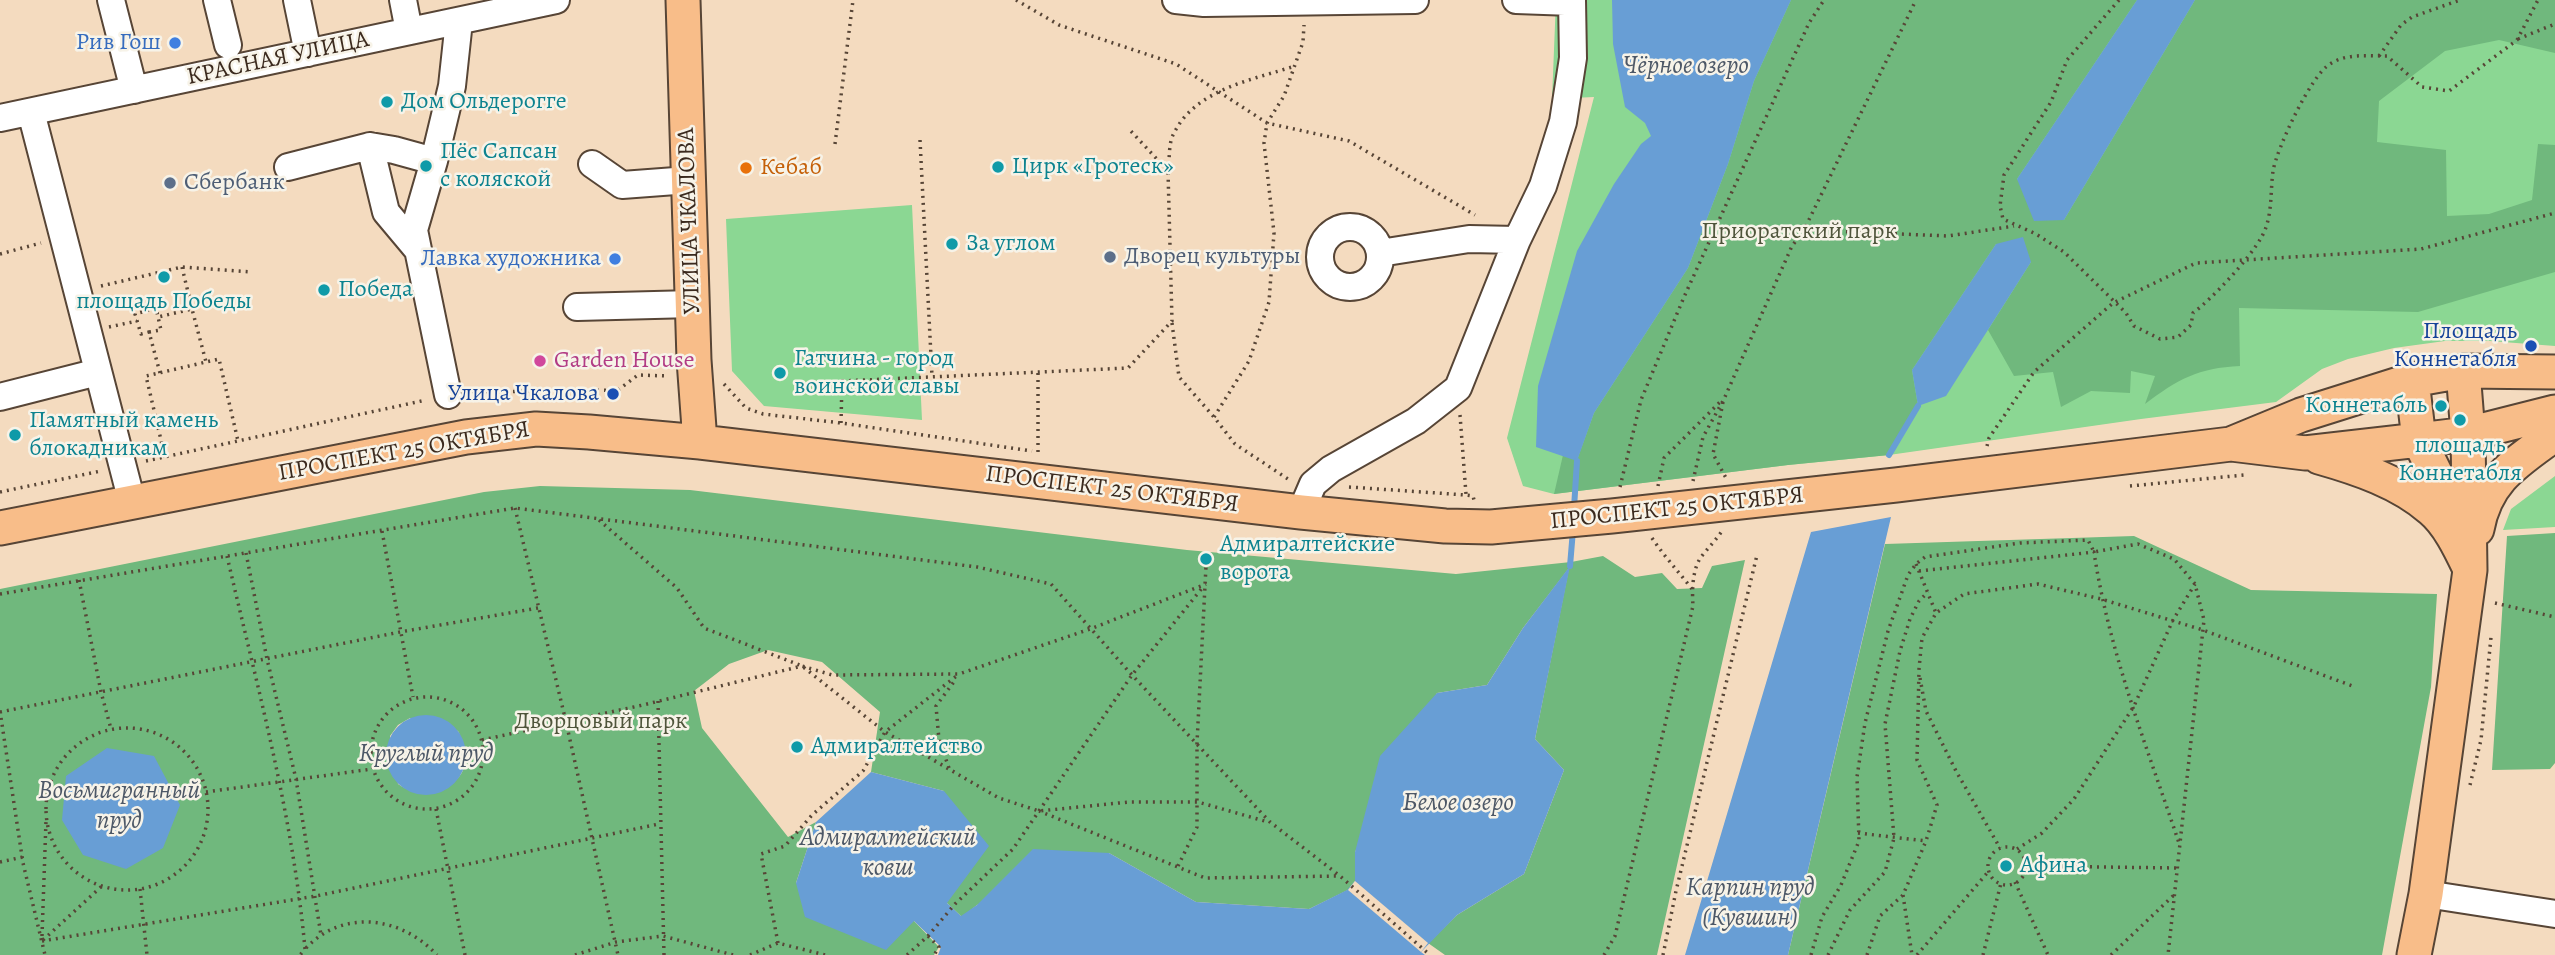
<!DOCTYPE html>
<html>
<head>
<meta charset="utf-8">
<style>
	body { margin:0 }
	canvas { display:block; background:#f4dbbf }
</style>
</head>
<body>
<canvas width="2555" height="955"></canvas>
<script>
const c = document.querySelector('canvas').getContext('2d');
c.lineJoin = 'round';
function fill(path, color) { c.fillStyle = color; c.fill(path, 'evenodd'); }
function strokePath(path, color, width, dash) { c.strokeStyle = color; c.lineWidth = width; c.lineCap = dash ? 'butt' : 'round'; c.setLineDash(dash || []); c.stroke(path); }
function label(font, color, halo, rows, align = 'center') {
  c.font = font + ' Alegreya,serif'; c.lineWidth = 5; c.setLineDash([]); c.textBaseline = 'middle'; c.strokeStyle = halo; c.fillStyle = color; for (const [text, x, y, turn = 0] of rows) {
    c.save(); c.translate(x, y); c.rotate((+turn || 0) * Math.PI / 180); c.textAlign = isNaN(turn) ? turn : align; if (halo) c.strokeText(text, 0, 0); c.fillText(text, 0, 0); c.restore();
  }
}
const green = new Path2D(`
	M 1556,0 L 2555,0 L 2555,346 L 2490,341 L 2445,341 L 2394,348 L 2348,359 L 2322,369 L 2276,402 L 2141,419 L 1889,455 L 1788,465 L 1554,494 L 1523,486 L 1507,438 L 1594,97 L 1552,99 Z
	M 912,205 L 922,420 L 764,406 L 732,371 L 726,219 Z
	M 2555,476 L 2555,527 L 2503,530 L 2511,509 Z`);
const forest = new Path2D(`
	M 1791,0 L 2137,0 L 2017,179 L 2064,220 L 2195,0 L 2555,0 L 2555,53 L 2499,40 L 2445,51 L 2379,101 L 2377,142 L 2446,150 L 2447,216 L 2489,214 L 2532,200 L 2538,144 L 2555,145 L 2555,272 L 2418,312 L 2239,308 L 2240,366 C 2198,368 2178,379 2145,404 L 2155,376 L 2131,371 L 2130,393 L 2091,391 L 2061,407 L 2053,372 L 2014,376 L 1988,330 L 2031,262 L 1996,244 L 1912,370 L 1918,406 L 1889,455 L 1788,465 L 1554,494 L 1563,455 L 1577,460 L 1594,413 L 1688,268 L 1728,164 L 1754,81 Z
	M 540,486 L 690,490 L 1187,550 L 1456,574 L 1571,562 L 1603,556 L 1635,577 L 1662,573 L 1677,589 L 1702,588 L 1712,566 L 1745,560 L 1657,955 L 1445,955 L 1428,943 L 1457,915 L 1524,874 L 1564,770 L 1535,739 L 1569,568 L 1523,628 L 1487,685 L 1437,693 L 1355,852 L 1355,881 L 1348,890 L 1309,909 L 1196,902 L 1109,853 L 977,905 L 962,917 L 947,903 L 944,791 L 871,772 L 880,712 L 822,662 L 768,650 L 729,664 L 694,691 L 702,728 L 788,837 L 816,822 L 796,883 L 914,921 L 939,947 L 934,955 L 0,955 L 0,589 L 484,492 ZM 410,718 L 458,731 C 465,745 471,771 454,781 C 450,784 443,786 438,788 C 421,794 413,794 398,784 L 390,736 L 398,725 Z
	M 2555,533 L 2555,763 L 2550,769 L 2492,770 L 2507,536 Z
	M 2134,536 L 2251,590 L 2437,594 L 2431,687 L 2382,955 L 1788,955 L 1885,544 Z`);
const water = new Path2D(`
	M 1612,0 L 1791,0 L 1754,81 L 1728,164 L 1688,268 L 1594,413 L 1577,461 L 1536,447 L 1538,386 L 1577,251 L 1614,184 L 1641,144 L 1651,136 L 1645,123 L 1625,107 L 1613,44 Z
	M 2137,0 L 2195,0 L 2064,220 L 2034,221 L 2017,179 Z
	M 2023,237 L 2031,262 L 1946,396 L 1918,406 L 1912,370 L 1996,244 Z
	M 1891,517 L 1788,955 L 1685,955 L 1811,532 Z
	M 1570,566 L 1535,739 L 1564,770 L 1524,874 L 1457,915 L 1421,952 L 1425,955 L 938,955 L 941,947 L 914,921 L 886,950 L 805,917 L 796,883 L 816,822 L 871,772 L 944,791 L 989,846 L 947,903 L 961,916 L 977,905 L 1033,849 L 1109,853 L 1196,902 L 1309,909 L 1347,890 L 1355,881 L 1355,852 L 1380,756 L 1437,693 L 1487,685 L 1523,628 Z
	M386 755a40 40 0 1 1 80 0a40 40 0 1 1-80 0Z
	M 107,748 L 154,756 L 180,805 L 163,848 L 126,869 L 83,855 L 62,820 L 66,776 Z`);
const pier = new Path2D(`
	M 1355,881 L 1428,943 L 1421,952 L 1348,890 Z`);
const stream = new Path2D(`
	M 1889,455 L 1918,406
	M 1574,508 L 1577,461
	M 1570,566 L 1573,530`);
const path = new Path2D(`
	M 1016,0 L 1059,25 L 1176,64 L 1267,123 L 1349,141 L 1475,215
	M 2119,0 L 2067,60 L 2051,102 L 2004,175 L 2000,206 L 2003,219 L 2036,234 L 2064,252 L 2126,313 L 2134,326 L 2160,339 L 2178,337 L 2191,325 L 2193,313 C 2212,299 2249,259 2261,238 C 2273,218 2270,193 2273,171 C 2277,148 2311,75 2330,64 C 2347,53 2367,56 2387,56 L 2422,87 L 2449,91 L 2517,40 L 2538,0
	M 2518,39 L 2555,24
	M 2379,56 L 2401,25 L 2412,17 L 2460,0
	M 920,140 L 932,376
	M 835,144 L 853,0
	M 1168,171 C 1170,160 1168,143 1174,133 C 1196,89 1252,80 1295,66
	M 1804,230 L 1948,236 L 2014,226
	M 0,254 L 41,243
	M 182,267 L 192,309
	M 101,286 L 182,267 L 252,272
	M 1172,323 L 1179,377 L 1214,417 L 1235,444 L 1291,481
	M 109,327 L 137,321
	M 149,332 L 161,330 L 158,317
	M 160,373 L 149,332 L 141,334 L 135,314 L 156,308 L 158,317 L 192,309 L 206,362
	M 724,384 L 746,408 L 763,414 L 841,423 L 1032,451
	M 471,392 L 618,390 L 638,375 L 668,376
	M 1723,402 L 1713,454 L 1726,478
	M 1460,415 L 1466,494
	M 1214,417 L 1249,361 L 1269,302 L 1274,233 L 1264,143 L 1267,123 L 1284,96 L 1303,42 L 1304,25
	M 841,423 L 842,381 L 1128,368 L 1172,321 L 1168,171 L 1128,128
	M 1987,446 L 1989,438 L 2034,372 L 2113,303 L 2196,263 L 2421,249 L 2555,213
	M 1038,452 L 1038,372
	M 165,457 L 146,376 L 219,359 L 238,441
	M 146,461 L 426,400
	M 1693,481 L 1703,437 L 1724,399 L 1792,246 L 1804,230 L 1916,0
	M 1658,486 L 1664,458 L 1720,402
	M 2130,486 L 2244,475
	M 1349,487 L 1466,495 L 1473,496 L 1474,500
	M 1620,487 L 1641,400 L 1684,297 L 1809,23 L 1824,0
	M 0,492 L 101,471
	M 515,508 L 566,722 L 618,955
	M 599,520 L 677,588 L 704,628 L 802,666 L 885,732 L 999,798 L 1039,811 L 1129,802 L 1198,802 L 1268,822
	M 382,531 L 413,697
	M 1652,538 C 1664,556 1678,571 1692,589
	M 246,553 L 267,659 L 296,779 L 321,935
	M 227,556 C 257,686 293,816 305,949 L 300,955
	M 1916,564 L 1936,613
	M 1919,571 L 2094,552 C 2109,652 2147,747 2179,843
	M 79,580 L 101,692 L 111,729
	M 0,594 L 515,508 L 977,567 L 1051,584 L 1132,675 L 1270,822 L 1340,876 L 1430,955
	M 2495,603 L 2555,617
	M 1920,678 L 1926,711 L 1956,771 L 2000,848
	M371 753a56 56 0 1 1 112 0a56 56 0 1 1-112 0Z
	M 658,701 L 664,955
	M 0,711 L 23,863 L 45,955
	M 0,712 L 400,632 L 538,608
	M46 809a81 81 0 1 1 162 0a81 81 0 1 1-162 0Z
	M 482,740 L 643,705 L 802,666 L 832,675 L 959,674 L 1090,629 L 1206,584
	M 949,768 L 939,740 L 936,706 L 956,679
	M 2470,785 L 2481,740 L 2491,637
	M 206,792 L 372,769
	M 436,809 L 465,955
	M 1039,811 L 1132,675 L 1203,587
	M 1858,833 L 1926,841
	M1988 866a19 19 0 1 1 38 0a19 19 0 1 1-38 0Z
	M 2017,849 L 2042,833 L 2074,799 L 2134,706 L 2173,620 L 2195,584
	M 0,862 L 23,857
	M 1178,866 L 1197,827 L 1197,743 L 1206,566
	M 2027,866 L 2178,868
	M 2015,882 L 2048,955
	M 140,889 L 147,955
	M 1903,895 L 1912,955
	M 42,936 L 46,821
	M 928,936 L 939,947 L 934,955
	M 43,940 L 102,886
	M 42,941 L 316,896 L 659,824
	M 778,943 L 761,854 L 785,846 L 812,815 L 863,771 L 885,732 L 959,674
	M 306,948 C 344,908 402,917 437,955
	M 575,955 L 616,942 L 663,936 L 733,955
	M 750,955 L 778,943 L 825,955
	M 907,955 L 928,936 L 955,904 L 1013,849 L 1039,811 L 1205,878 L 1338,876
	M 1604,955 L 1615,936 L 1693,606 C 1692,592 1692,570 1701,557 C 1708,548 1716,540 1722,531
	M 1663,955 L 1676,891 L 1757,555
	M 1811,955 L 1822,917 L 1841,885 L 1859,841 L 1857,777 L 1865,723 L 1888,631 L 1908,575 L 1916,564 L 1925,557 L 2020,543 L 2088,540 L 2094,552 L 2138,544 L 2174,559 L 2195,584 L 2204,620 L 2168,955
	M 1828,955 L 1850,910 L 1885,872 L 1894,838 L 1885,724 L 1900,651 L 1910,619 L 1919,601 L 1928,592
	M 1867,955 L 1880,916 L 1903,895 L 1926,841 L 1937,805 L 1917,760 L 1919,669 L 1922,638 L 1936,613 L 1964,594 L 2038,584 L 2101,599 L 2203,630 L 2355,687
	M 1917,955 L 1988,872
	M 1983,955 L 2001,883
	M 2111,955 L 2175,894`);
const minor = new Path2D(`
	M 111,0 L 134,90
	M 217,0 L 228,45
	M 297,0 L 308,53
	M 403,0 L 409,31
	M 1176,0 L 1204,3 L 1415,0
	M 1516,0 L 1572,2
	M 31,112 L 132,502
	M 0,118 L 556,0
	M 370,146 L 386,212 L 417,249
	M 592,164 L 622,185 L 689,180
	M 288,167 L 370,146 L 394,150 L 434,161
	M1320 257a30 30 0 1 1 60 0a30 30 0 1 1-60 0Z
	M 1380,253 L 1469,239 L 1517,240
	M 577,307 L 693,304
	M 448,395 L 414,230 L 434,161 L 452,86 L 459,21
	M 0,397 L 98,372
	M 1301,512 L 1313,484 L 1331,469 L 1416,421 L 1458,388 L 1517,240 L 1543,186 L 1563,122 L 1573,58 L 1572,0
	M 2426,894 L 2555,914`);
const major = new Path2D(`
	M 683,0 L 694,360 L 700,442
	M 2412,380 L 2419,440 L 2444,491 L 2457,531
	M 2233,443 L 2301,415 L 2412,380 L 2463,371 L 2555,372
	M 2319,457 C 2358,468 2400,482 2431,509 C 2448,523 2460,548 2469,567
	M 0,528 L 466,437 L 536,429 L 589,432 L 700,442 L 1301,512 L 1445,526 L 1491,527 L 1612,516 L 1896,485 L 2231,444 L 2305,453 L 2419,440 L 2468,434 L 2555,412
	M 2477,529 C 2486,479 2517,462 2555,434
	M 2414,955 L 2426,894 L 2470,570 L 2468,434 L 2463,371`);
const markers = [
	[175,43,7,"#3f7fe0"],
	[387,102,7,"#0f9aa8"],
	[426,166,7,"#0f9aa8"],
	[998,167,7,"#0f9aa8"],
	[746,168,7,"#e8710a"],
	[170,183,7,"#5c6f8a"],
	[952,244,7,"#0f9aa8"],
	[1110,257,7,"#5c6f8a"],
	[615,259,7,"#3f7fe0"],
	[164,277,7,"#0f9aa8"],
	[324,290,7,"#0f9aa8"],
	[2531,346,7,"#1a4fb4"],
	[540,361,7,"#d1479c"],
	[780,373,7,"#0f9aa8"],
	[613,394,7,"#1a4fb4"],
	[2441,406,7,"#0f9aa8"],
	[2460,420,7,"#0f9aa8"],
	[15,435,7,"#0f9aa8"],
	[1206,559,7,"#0f9aa8"],
	[797,747,7,"#0f9aa8"],
	[2006,866,7,"#0f9aa8"]
];
const shopNames = [
	["Рив Гош",161,43],
	["Лавка художника",601,259]
];
const streetNames = [
	["КРАСНАЯ УЛИЦА",278,59,-12],
	["УЛИЦА ЧКАЛОВА",690,221,-92],
	["ПРОСПЕКТ 25 ОКТЯБРЯ",404,452,-10],
	["ПРОСПЕКТ 25 ОКТЯБРЯ",1112,490,7],
	["ПРОСПЕКТ 25 ОКТЯБРЯ",1677,509,-6]
];
const cultureNames = [
	["Дом Ольдерогге",401,102],
	["Пёс Сапсан",440,152],
	["с коляской",440,180],
	["Цирк «Гротеск»",1012,167],
	["За углом",966,244],
	["Победа",338,290],
	["площадь Победы",164,302,"center"],
	["Гатчина - город",794,359],
	["воинской славы",794,387],
	["Коннетабль",2427,406,"right"],
	["Памятный камень",29,421],
	["блокадникам",29,449],
	["площадь",2460,446,"center"],
	["Коннетабля",2460,474,"center"],
	["Адмиралтейские",1220,545],
	["ворота",1220,573],
	["Адмиралтейство",811,747],
	["Афина",2020,866]
];
const foodNames = [
	["Кебаб",760,168]
];
const serviceNames = [
	["Сбербанк",184,183],
	["Дворец культуры",1124,257]
];
const parkNames = [
	["Приоратский парк",1799,232],
	["Дворцовый парк",601,722]
];
const transitNames = [
	["Площадь",2517,332],
	["Коннетабля",2517,360],
	["Улица Чкалова",599,394]
];
const hotelNames = [
	["Garden House",554,361]
];
const waterNames = [
	["Чёрное озеро",1686,67],
	["Круглый пруд",426,755],
	["Восьмигранный",119,792],
	["пруд",119,822],
	["Белое озеро",1458,804],
	["Адмиралтейский",888,839],
	["ковш",888,869],
	["Карпин пруд",1750,889],
	["(Кувшин)",1750,919]
];
fill(green, '#8bd793');
fill(forest, '#70b87d');
fill(water, '#689ed5');
fill(pier, '#f4dbbf');
strokePath(stream, '#689ed5', 6);
strokePath(minor, '#574536', 30);
strokePath(major, '#574536', 37);
strokePath(path, '#574536', 3.5, [2, 5]);
strokePath(minor, '#fff', 26);
strokePath(major, '#f8bd89', 33);
for (const [x, y, r, color] of markers) { const dot = new Path2D(); dot.arc(x, y, r, 0, 2 * Math.PI); c.fillStyle = color; c.fill(dot); strokePath(dot, '#f7f3e8', 2.5); }
label('24px', '#366cbe', '#f7f3e8', shopNames, 'right');
label('24px', '#3b2a1e', '#f7f3e8', streetNames);
label('24px', '#0d838f', '#f7f3e8', cultureNames, 'left');
label('24px', '#c56008', '#f7f3e8', foodNames, 'left');
label('24px', '#4e5e75', '#f7f3e8', serviceNames, 'left');
label('24px', '#4f553b', '#f7f3e8', parkNames);
label('24px', '#164399', '#f7f3e8', transitNames, 'right');
label('24px', '#b23c85', '#f7f3e8', hotelNames, 'left');
label('italic 26px', '#4d5867', '#f7f3e8', waterNames);
</script>
</body>
</html>
